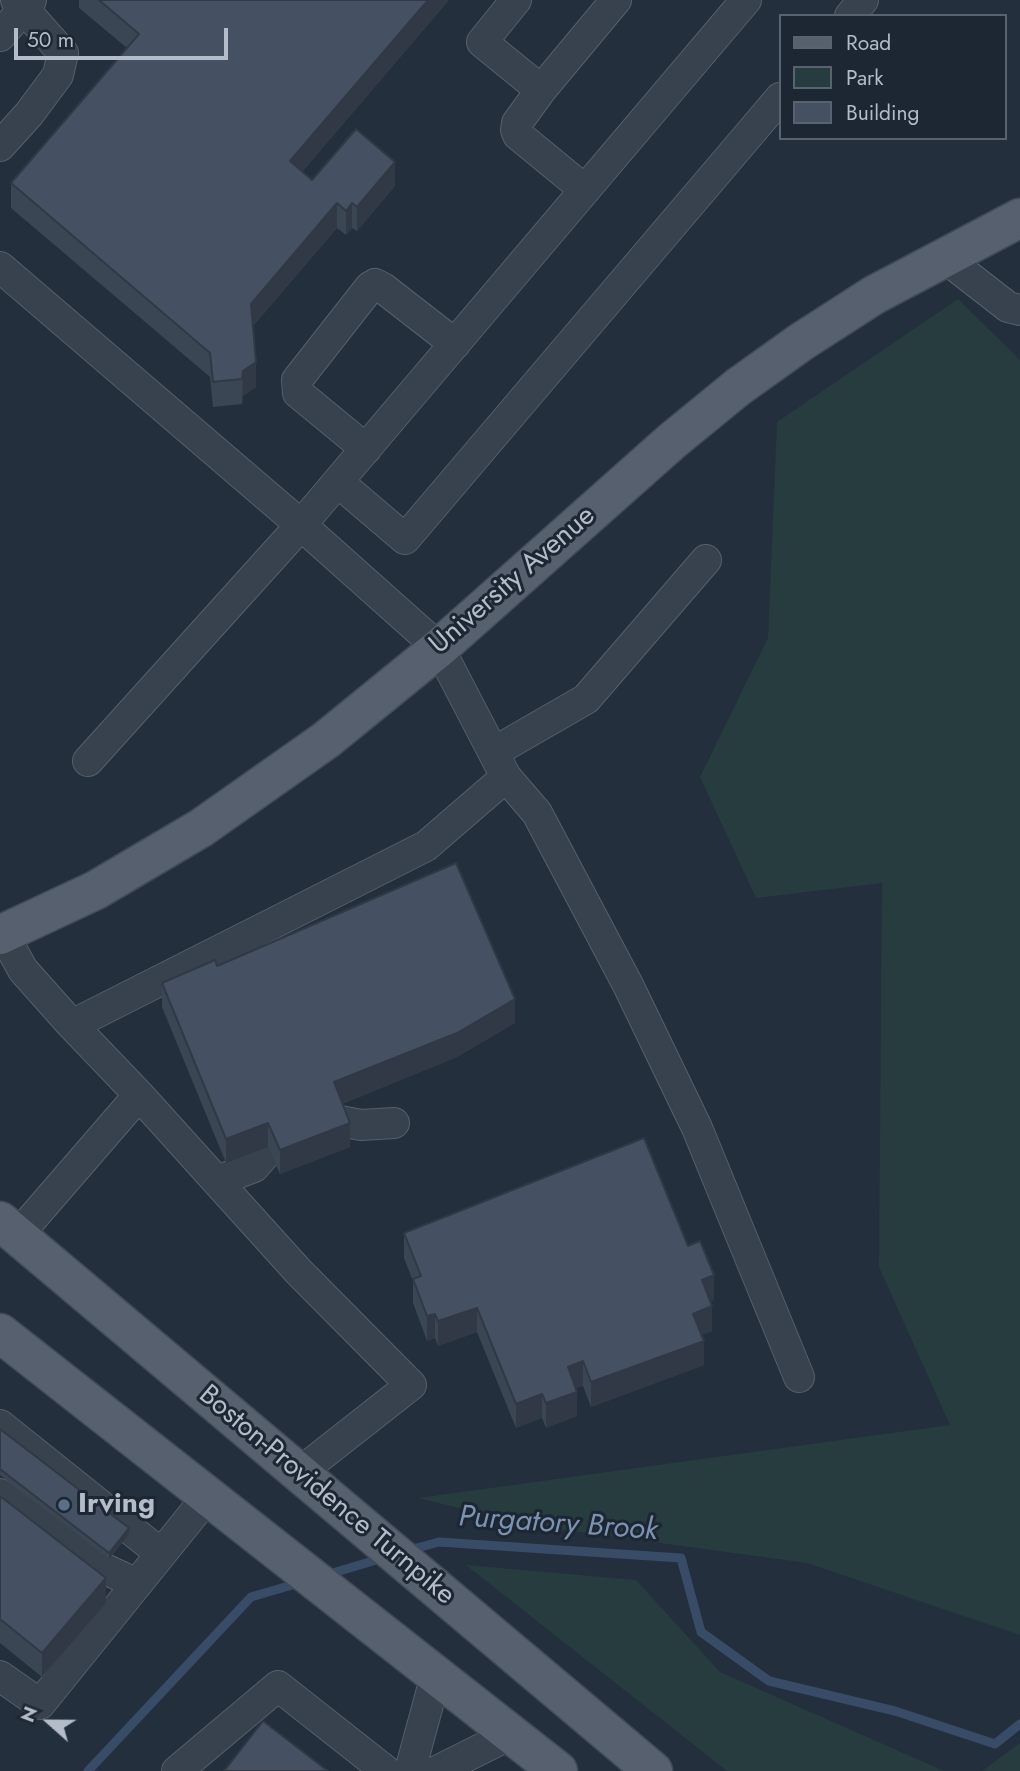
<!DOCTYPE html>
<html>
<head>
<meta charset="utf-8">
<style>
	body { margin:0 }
	#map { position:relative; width:1020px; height:1771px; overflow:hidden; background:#242f3e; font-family:Jost,sans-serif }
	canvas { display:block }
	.legend { position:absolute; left:779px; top:14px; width:228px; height:126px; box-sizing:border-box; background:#1d2633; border:2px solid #59626f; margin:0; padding:9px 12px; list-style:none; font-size:21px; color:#b4bcc9 }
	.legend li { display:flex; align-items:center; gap:14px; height:35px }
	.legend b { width:35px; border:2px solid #59626f }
	.north { position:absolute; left:14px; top:1687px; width:70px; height:70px; -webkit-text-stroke:5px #1d2633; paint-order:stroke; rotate:291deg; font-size:19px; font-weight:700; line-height:28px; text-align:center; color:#b4bcc9 }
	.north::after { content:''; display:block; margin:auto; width:24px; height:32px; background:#b4bcc9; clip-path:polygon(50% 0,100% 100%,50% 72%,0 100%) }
	.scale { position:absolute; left:14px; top:28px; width:214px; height:32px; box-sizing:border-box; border:4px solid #b4bcc9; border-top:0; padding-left:9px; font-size:21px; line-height:24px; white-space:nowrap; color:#b4bcc9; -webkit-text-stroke:5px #1d2633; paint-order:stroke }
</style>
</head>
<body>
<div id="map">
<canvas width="1020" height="1771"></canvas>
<ul class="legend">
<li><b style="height:9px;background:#56606e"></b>Road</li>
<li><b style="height:19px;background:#263c3f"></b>Park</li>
<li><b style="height:19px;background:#455162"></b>Building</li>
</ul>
<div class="north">N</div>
<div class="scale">50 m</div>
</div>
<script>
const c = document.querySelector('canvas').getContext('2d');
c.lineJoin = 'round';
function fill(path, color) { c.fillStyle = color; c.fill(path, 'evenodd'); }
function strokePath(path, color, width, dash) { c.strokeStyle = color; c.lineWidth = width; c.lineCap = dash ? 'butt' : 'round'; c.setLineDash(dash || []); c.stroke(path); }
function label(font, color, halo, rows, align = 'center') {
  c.font = font + ' Jost,sans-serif'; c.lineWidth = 6; c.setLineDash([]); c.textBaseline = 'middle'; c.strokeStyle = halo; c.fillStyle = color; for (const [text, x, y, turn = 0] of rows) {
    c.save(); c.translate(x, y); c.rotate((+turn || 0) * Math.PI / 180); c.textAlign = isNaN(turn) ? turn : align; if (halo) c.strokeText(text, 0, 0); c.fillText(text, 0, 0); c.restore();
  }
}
const green = new Path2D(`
	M 958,299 L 1020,360 L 1020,1635 L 807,1563 L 528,1525 L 418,1498 L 950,1425 L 879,1267 L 882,883 L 756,898 L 700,777 L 768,638 L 777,422 Z
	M 466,1565 L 636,1580 L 720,1672 L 944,1771 L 727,1771 Z
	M 1020,1743 L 1020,1771 L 982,1771 Z`);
const stream = new Path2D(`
	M 406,1551 L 439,1542 L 681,1558 L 701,1632 L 769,1681 L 895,1711 L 995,1744 L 1020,1724
	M 326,1575 L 383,1558
	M 88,1771 L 251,1597 L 299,1583`);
const minor = new Path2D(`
	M 516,0 L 482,42 L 541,90 L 616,0
	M 850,16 L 863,0
	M 0,36 L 31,0
	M 541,90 L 517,123 L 516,130 L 518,135 L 585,190
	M 0,146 L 29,114 L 58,75 L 63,53 L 16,0
	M 945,258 L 1008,307 L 1020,310
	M 0,267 L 301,525 L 439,648 L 506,777 L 426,846 L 72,1025
	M 366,449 L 298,393 L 297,380 L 370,287 L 375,284 L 383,288 L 455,344
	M 338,482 L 405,539 L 780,98
	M 494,752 L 586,699 L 706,560
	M 88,761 L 301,525 L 746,0
	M 506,777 L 537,813 L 628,985 L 697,1128 L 799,1377
	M 3,934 L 23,970 L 72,1025 L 139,1095 L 298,1271 L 411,1385 L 299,1473
	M 340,1121 L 361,1125 L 394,1123
	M 217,1181 L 254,1167 L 269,1150
	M 17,1236 L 139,1095
	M 0,1425 L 160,1553
	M 0,1494 L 90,1562 L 137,1584
	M 0,1676 L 40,1704 L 208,1496
	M 177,1771 L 278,1686 L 386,1771
	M 410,1771 L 436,1675
	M 437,1771 L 511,1734`);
const major = new Path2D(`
	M 0,935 L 96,890 L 201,828 L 326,740 L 439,648 L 672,441 L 738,387 L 801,342 L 874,295 L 1020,218
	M 0,1221 L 653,1771
	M 0,1333 L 558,1771`);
const wall = new Path2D(`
	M 79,0 L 449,0 L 302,172 L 312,180 L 395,186 L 357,231 L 352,228 L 346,235 L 337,228 L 253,326 L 256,387 L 243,396 L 242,404 L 213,407 L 210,377 L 11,208 L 11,183 L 127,48 L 79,8 Z
	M 217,966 L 515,1023 L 457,1057 L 342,1104 L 350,1147 L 280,1174 L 268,1147 L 226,1163 L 162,1007 L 162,983 Z
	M 404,1233 L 688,1246 L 714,1300 L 710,1301 L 712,1331 L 701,1335 L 704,1365 L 591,1407 L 583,1386 L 576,1388 L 577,1416 L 546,1428 L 542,1418 L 516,1428 L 477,1332 L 438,1346 L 435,1338 L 427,1341 L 413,1303 L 413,1281 L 404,1258 Z
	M 0,1429 L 129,1534 L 109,1559 L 0,1475 Z
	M 0,1496 L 106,1603 L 42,1677 L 0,1643 Z`);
const shadedWall = new Path2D(`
	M 428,0 L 449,0 L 290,186 L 290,161 Z
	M 395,162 L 395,186 L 357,231 L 357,207 Z
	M 337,203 L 337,228 L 251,328 L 251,304 Z
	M 352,203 L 352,228 L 346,235 L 346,211 Z
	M 256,362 L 256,387 L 243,396 L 242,404 L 243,371 Z
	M 515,999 L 515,1023 L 457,1057 L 334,1107 L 334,1082 Z
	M 268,1123 L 268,1147 L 226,1163 L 226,1139 Z
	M 350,1123 L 350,1147 L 280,1174 L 280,1150 Z
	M 714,1275 L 714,1300 L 702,1305 L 702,1280 Z
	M 712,1306 L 712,1331 L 693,1338 L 693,1314 Z
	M 477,1308 L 477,1332 L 438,1346 L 438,1321 Z
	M 435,1314 L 435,1338 L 427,1341 L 427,1316 Z
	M 704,1341 L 704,1365 L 591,1407 L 591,1382 Z
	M 583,1361 L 583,1386 L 568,1391 L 568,1367 Z
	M 577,1392 L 577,1416 L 546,1428 L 546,1403 Z
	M 542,1394 L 542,1418 L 516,1428 L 516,1404 Z
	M 129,1528 L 129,1534 L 109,1559 L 109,1553 Z
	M 106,1578 L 106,1603 L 42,1677 L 42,1653 Z`);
const building = new Path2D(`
	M 99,0 L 428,0 L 290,161 L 312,180 L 356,129 L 395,162 L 357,207 L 352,203 L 346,211 L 337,203 L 251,304 L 256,362 L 243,371 L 242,379 L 213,382 L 210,353 L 11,183 L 139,34 Z
	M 456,863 L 515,999 L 457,1033 L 334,1082 L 350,1123 L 280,1150 L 268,1123 L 226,1139 L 162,983 L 215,960 L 217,966 Z
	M 644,1138 L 688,1246 L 700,1241 L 714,1275 L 702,1280 L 712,1306 L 693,1314 L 704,1341 L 591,1382 L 583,1361 L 568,1367 L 577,1392 L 546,1403 L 542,1394 L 516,1404 L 477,1308 L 438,1321 L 435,1314 L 427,1316 L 413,1279 L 421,1276 L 404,1233 Z
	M 0,1429 L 129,1528 L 109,1553 L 0,1469 Z
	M 0,1496 L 106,1578 L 42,1653 L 0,1619 Z
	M 263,1721 L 328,1771 L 224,1771 Z`);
const markers = [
	[64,1505,7,"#5c6f8a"]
];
const streetNames = [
	["University Avenue",513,581,-41],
	["Boston-Providence Turnpike",326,1496,40]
];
const poiNames = [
	["Irving",78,1505]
];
const waterNames = [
	["Purgatory Brook",558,1525,4]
];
fill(green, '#263c3f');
strokePath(stream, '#394c67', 9);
strokePath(minor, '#565f6c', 32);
strokePath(major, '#414a57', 41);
strokePath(minor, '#38414e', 30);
strokePath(major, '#56606e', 38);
fill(wall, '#3b4654');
fill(shadedWall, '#303945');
fill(building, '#455162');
strokePath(building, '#303945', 2);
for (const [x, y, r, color] of markers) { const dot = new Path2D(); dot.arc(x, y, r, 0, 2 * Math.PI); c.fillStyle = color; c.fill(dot); strokePath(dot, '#1d2633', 2.5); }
label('28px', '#b4bcc9', '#1d2633', streetNames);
label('bold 28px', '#b4bcc9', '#1d2633', poiNames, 'left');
label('italic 30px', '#7c92b1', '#1d2633', waterNames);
</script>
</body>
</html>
